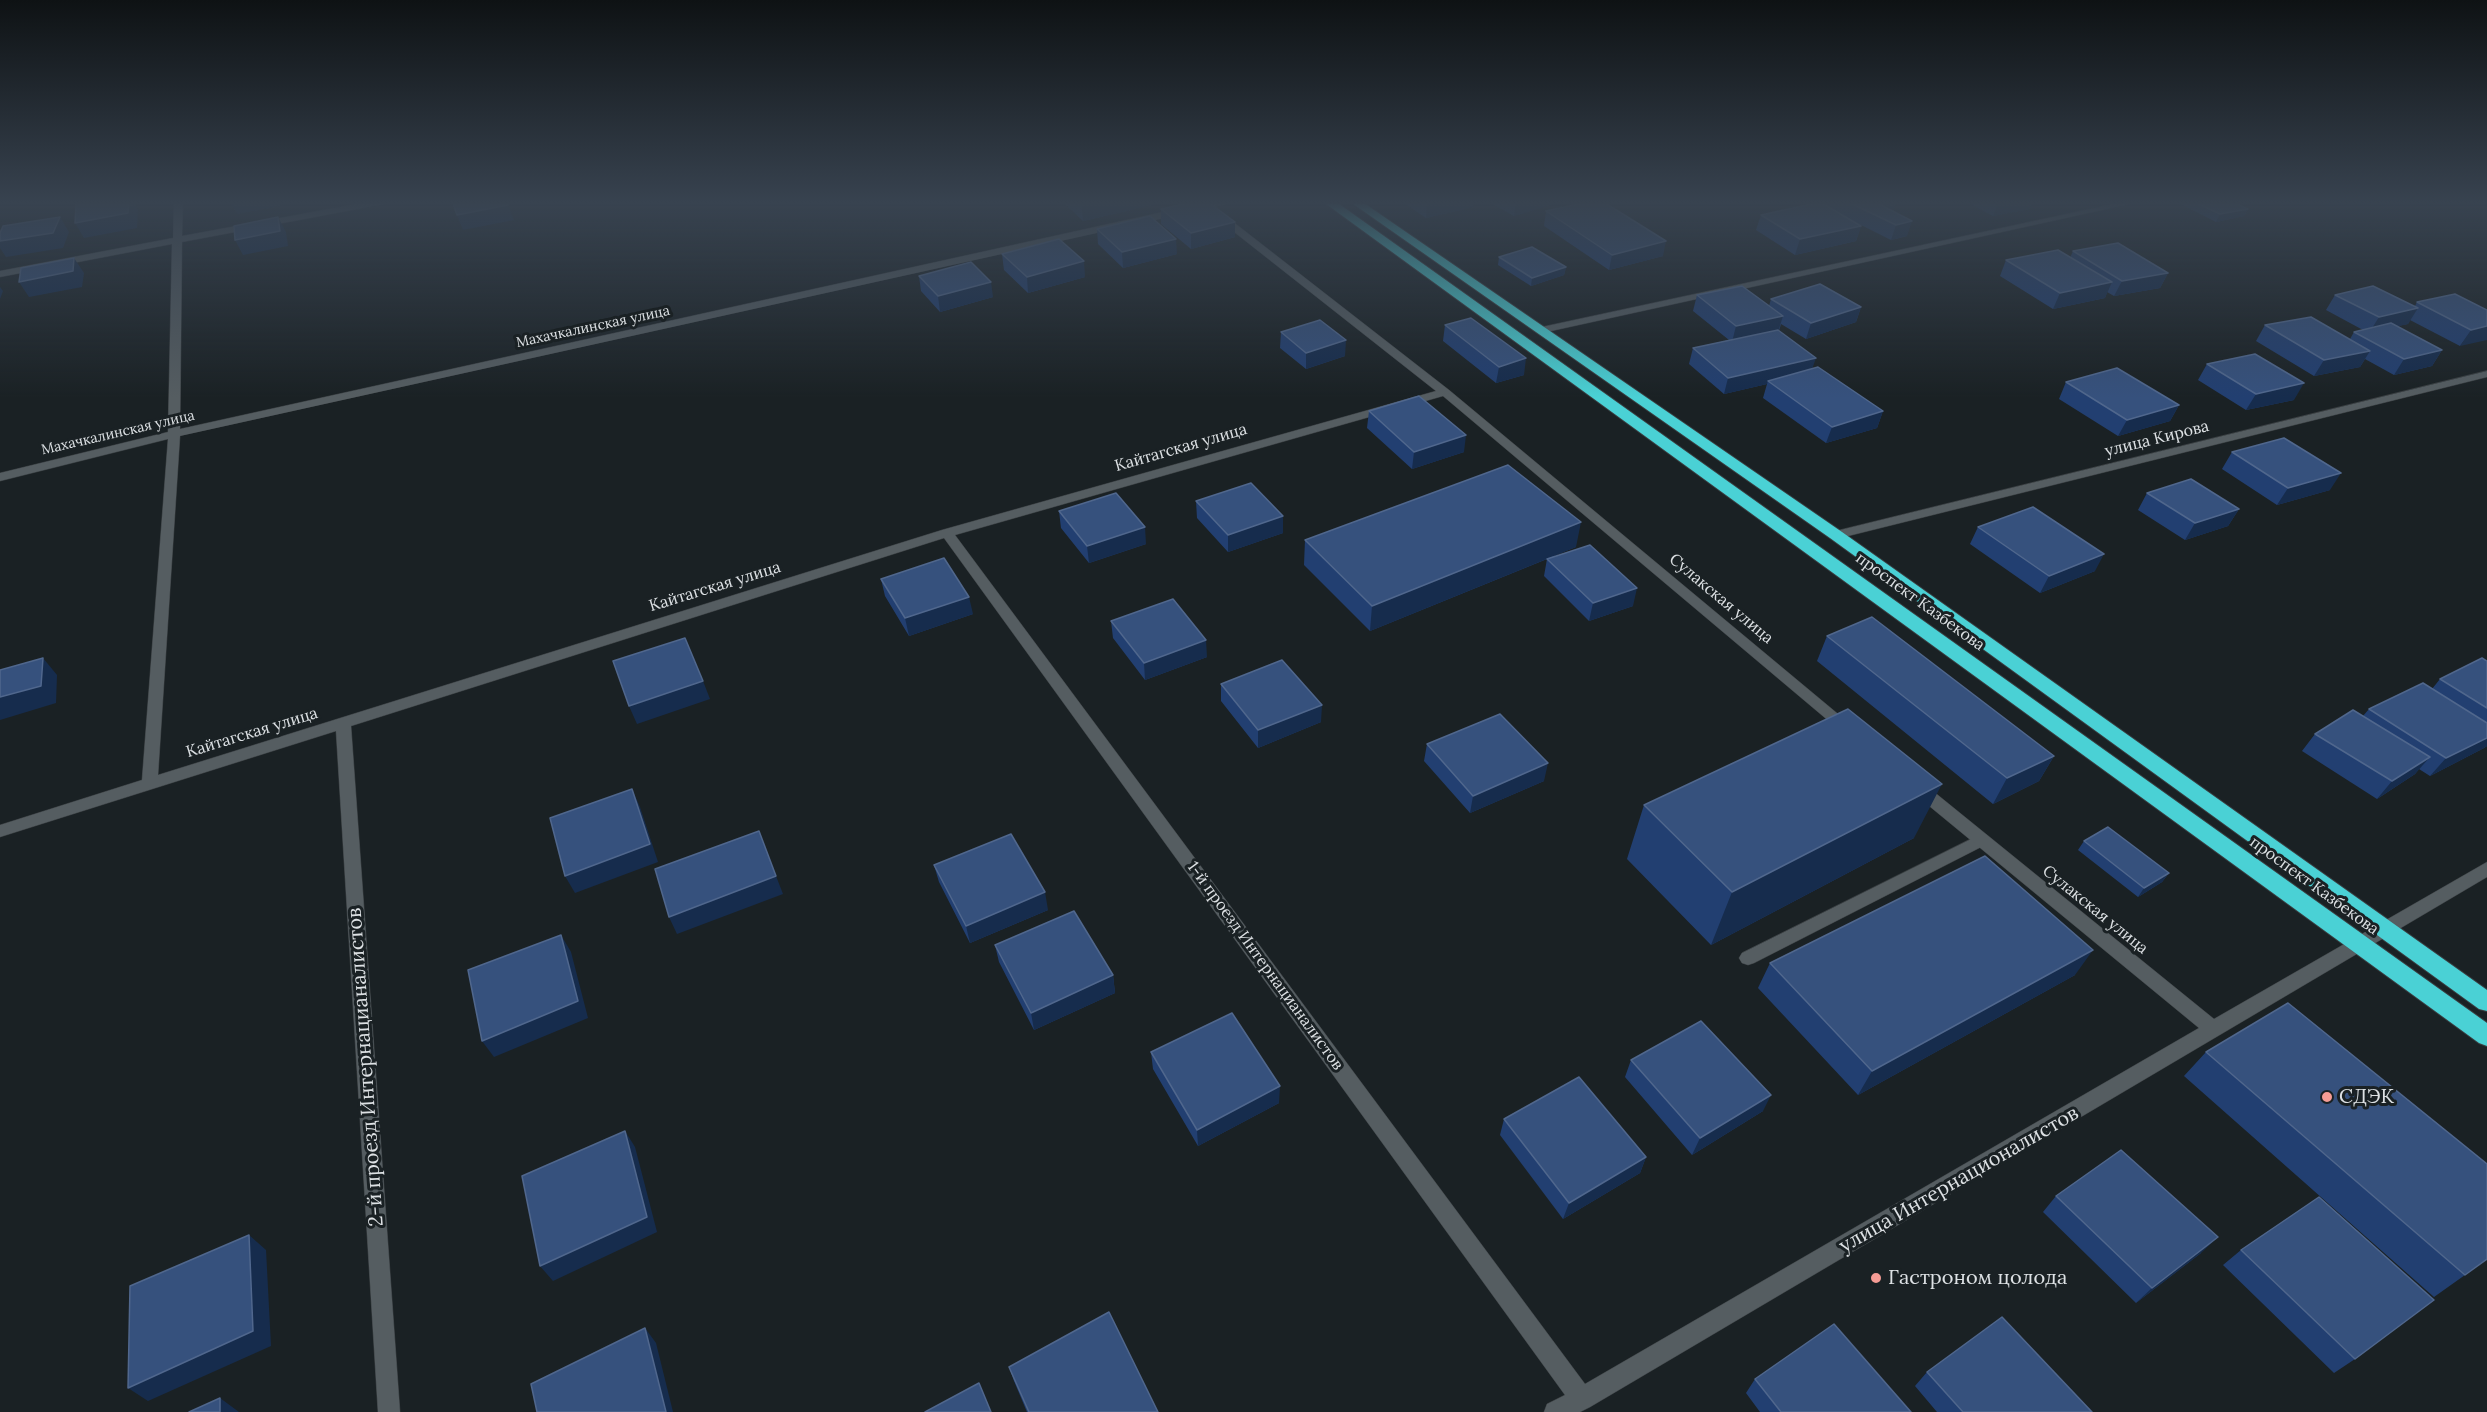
<!DOCTYPE html>
<html>
<head>
<meta charset="utf-8">
<style>
	body { margin:0 }
	canvas { display:block; background:#1a2124 }
</style>
</head>
<body>
<canvas width="2487" height="1412"></canvas>
<script>
const c = document.querySelector('canvas').getContext('2d');
c.lineJoin = 'round';
function strokePath(path, color, width, dash) { c.strokeStyle = color; c.lineWidth = width; c.lineCap = dash ? 'butt' : 'round'; c.setLineDash(dash || []); c.stroke(path); }
function fill(path, color) { c.fillStyle = color; c.fill(path, 'evenodd'); }
function label(font, color, halo, rows, align = 'center') {
  c.font = font + ' Lora,serif'; c.lineWidth = 6; c.setLineDash([]); c.textBaseline = 'middle'; c.strokeStyle = halo; c.fillStyle = color; for (const [text, x, y, turn = 0] of rows) {
    c.save(); c.translate(x, y); c.rotate((+turn || 0) * Math.PI / 180); c.textAlign = isNaN(turn) ? turn : align; if (halo) c.strokeText(text, 0, 0); c.fillText(text, 0, 0); c.restore();
  }
}
const lane = new Path2D(`
	M 1981,834 L 1987,836 L 1989,840 L 1987,844 L 1754,963 L 1748,965 L 1742,963 L 1739,958 L 1742,953 Z`);
const street = new Path2D(`
	M 174,201 L 183,201 L 182,236 L 372,201 L 389,201 L 384,204 L 182,242 L 180,429 L 1199,204 L 1197,201 L 1231,201 L 1230,203 L 1214,207 L 1449,390 L 1856,729 L 1853,733 L 1843,733 L 1443,396 L 955,535 L 1585,1384 L 2199,1028 L 1911,791 L 1909,787 L 1911,783 L 1923,783 L 2214,1019 L 2487,862 L 2487,877 L 1590,1407 L 1580,1412 L 1544,1412 L 1547,1404 L 1565,1395 L 944,538 L 351,726 L 400,1412 L 378,1412 L 336,731 L 0,837 L 0,825 L 142,780 L 168,439 L 0,481 L 0,473 L 168,432 L 172,244 L 0,277 L 0,271 L 173,238 ZM 1205,209 L 1436,391 L 942,530 L 158,775 L 180,436 Z
	M 2127,201 L 2143,201 L 1542,333 L 1537,330 L 1542,327 Z
	M 2487,371 L 2487,377 L 1836,539 L 1829,535 L 1836,531 Z`);
const highway = new Path2D(`
	M 1322,201 L 1335,201 L 2487,1023 L 2487,1046 L 2479,1043 Z
	M 1349,201 L 1361,201 L 1842,532 L 2487,990 L 2487,1011 L 2479,1009 L 1830,538 Z`);
const wall = new Path2D(`
	M 1062,201 L 1165,201 L 1165,202 L 1083,221 Z
	M 1401,201 L 1474,201 L 1473,207 L 1426,218 Z
	M 1487,201 L 1557,201 L 1557,203 L 1514,216 Z
	M 1817,201 L 1897,201 L 1893,210 L 1892,211 L 1907,236 L 1891,240 L 1849,219 L 1861,226 L 1856,241 L 1795,255 L 1756,230 L 1761,215 L 1816,203 Z
	M 1965,201 L 2032,201 L 2029,209 L 1993,216 Z
	M 2053,201 L 2078,201 L 2061,204 Z
	M 2175,201 L 2231,201 L 2248,209 L 2244,216 L 2216,222 Z
	M 1161,209 L 1235,237 L 1191,249 L 1161,224 Z
	M 1546,211 L 1663,256 L 1609,270 L 1544,226 Z
	M 1097,229 L 1177,254 L 1123,268 L 1098,244 Z
	M 2073,251 L 2168,273 L 2160,288 L 2114,296 L 2107,292 L 2105,298 L 2053,309 L 2000,276 L 2006,260 L 2070,258 Z
	M 1002,254 L 1085,277 L 1028,293 L 1004,270 Z
	M 1499,257 L 1566,267 L 1564,275 L 1531,286 L 1498,265 Z
	M 919,276 L 993,297 L 940,312 L 921,291 Z
	M 1697,295 L 1769,306 L 1771,299 L 1861,307 L 1856,322 L 1806,339 L 1781,324 L 1779,331 L 1812,369 L 1883,411 L 1877,428 L 1826,443 L 1763,398 L 1767,384 L 1724,394 L 1689,364 L 1693,348 L 1729,340 L 1693,311 Z
	M 2335,295 L 2415,306 L 2417,302 L 2487,310 L 2460,346 L 2410,320 L 2408,324 L 2397,326 L 2442,350 L 2432,366 L 2394,375 L 2365,359 L 2360,367 L 2314,376 L 2256,341 L 2265,325 L 2350,339 L 2354,332 L 2363,330 L 2326,310 Z
	M 1445,325 L 1524,375 L 1496,383 L 1443,341 Z
	M 1281,332 L 1345,356 L 1306,369 L 1280,348 Z
	M 2207,364 L 2294,400 L 2246,410 L 2198,380 Z
	M 2066,382 L 2179,405 L 2170,421 L 2118,436 L 2059,399 Z
	M 1369,411 L 1464,452 L 1412,469 L 1367,428 Z
	M 2232,452 L 2330,490 L 2277,505 L 2222,469 Z
	M 2147,493 L 2239,509 L 2228,526 L 2185,540 L 2138,510 Z
	M 1196,501 L 1283,516 L 1283,533 L 1228,552 L 1197,518 Z
	M 1059,511 L 1146,544 L 1089,563 L 1061,528 Z
	M 1978,527 L 2095,571 L 2040,593 L 1970,544 Z
	M 1305,540 L 1576,547 L 1553,556 L 1633,606 L 1589,621 L 1544,576 L 1547,559 L 1370,631 L 1304,565 Z
	M 881,579 L 973,614 L 909,636 L 885,596 Z
	M 1111,621 L 1207,657 L 1145,680 L 1113,638 Z
	M 1827,636 L 2054,756 L 2039,781 L 1993,804 L 1817,661 Z
	M 2487,661 L 2487,746 L 2484,748 L 2430,776 L 2419,769 L 2415,774 L 2377,799 L 2302,751 L 2315,734 L 2363,716 L 2369,709 L 2432,689 L 2440,679 Z
	M 1221,684 L 1321,722 L 1258,748 L 1221,701 Z
	M 1427,744 L 1544,781 L 1470,813 L 1424,761 Z
	M 1644,805 L 1914,838 L 1711,945 L 1627,859 Z
	M 2084,841 L 2169,873 L 2162,882 L 2138,897 L 2078,850 Z
	M 934,865 L 1048,910 L 970,943 L 939,882 Z
	M 995,945 L 1113,975 L 1115,993 L 1034,1030 L 999,962 Z
	M 1770,963 L 2075,975 L 1858,1095 L 1758,988 Z
	M 1151,1052 L 1279,1103 L 1198,1146 L 1153,1069 Z
	M 2206,1052 L 2465,1275 L 2434,1297 L 2184,1076 Z
	M 1631,1060 L 1763,1111 L 1692,1155 L 1625,1077 Z
	M 1504,1119 L 1646,1157 L 1640,1173 L 1563,1219 L 1500,1135 Z
	M 2056,1196 L 2201,1253 L 2136,1303 L 2043,1212 Z
	M 2241,1250 L 2355,1359 L 2334,1373 L 2223,1265 Z
	M 1009,1367 L 1158,1412 L 1027,1412 L 1014,1381 Z
	M 1927,1372 L 2092,1412 L 1937,1412 L 1915,1386 Z
	M 1755,1379 L 1911,1412 L 1760,1412 L 1746,1393 Z`);
const shadedWall = new Path2D(`
	M 129,201 L 133,201 L 138,209 L 137,228 L 84,238 L 75,223 Z
	M 230,201 L 280,201 L 280,206 L 237,214 Z
	M 1081,201 L 1165,201 L 1165,202 L 1083,221 Z
	M 1439,201 L 1474,201 L 1473,207 L 1426,218 L 1427,203 Z
	M 1516,201 L 1557,201 L 1557,203 L 1514,216 Z
	M 1882,201 L 1897,201 L 1893,210 L 1876,215 L 1875,202 Z
	M 1999,201 L 2032,201 L 2029,209 L 1993,216 Z
	M 2062,201 L 2078,201 L 2061,204 Z
	M 508,205 L 514,220 L 463,230 L 457,215 Z
	M 2248,209 L 2244,216 L 2216,222 L 2220,214 Z
	M 60,217 L 69,232 L 63,248 L 6,257 L 0,248 L 0,241 Z
	M 278,217 L 286,232 L 288,246 L 243,255 L 235,240 Z
	M 1912,221 L 1907,236 L 1891,240 L 1896,225 Z
	M 1235,222 L 1235,237 L 1191,249 L 1191,233 Z
	M 1861,226 L 1856,241 L 1795,255 L 1800,239 Z
	M 1176,239 L 1177,254 L 1123,268 L 1122,252 Z
	M 1666,241 L 1663,256 L 1609,270 L 1612,255 Z
	M 74,258 L 84,273 L 82,287 L 29,297 L 19,282 Z
	M 1084,261 L 1085,277 L 1028,293 L 1027,277 Z
	M 1566,267 L 1564,275 L 1531,286 L 1532,278 Z
	M 2168,273 L 2160,288 L 2114,296 L 2122,281 Z
	M 991,282 L 993,297 L 940,312 L 938,296 Z
	M 2112,282 L 2105,298 L 2053,309 L 2060,293 Z
	M 0,287 L 3,291 L 0,299 Z
	M 1861,307 L 1856,322 L 1806,339 L 1811,323 Z
	M 2418,308 L 2408,324 L 2369,333 L 2379,317 Z
	M 1783,316 L 1778,332 L 1732,342 L 1736,326 Z
	M 2487,326 L 2487,340 L 2460,346 L 2471,330 Z
	M 1346,340 L 1345,356 L 1306,369 L 1306,353 Z
	M 2442,350 L 2432,366 L 2394,375 L 2404,359 Z
	M 2370,351 L 2360,367 L 2314,376 L 2324,360 Z
	M 1526,358 L 1524,375 L 1496,383 L 1499,367 Z
	M 1816,358 L 1810,375 L 1768,381 L 1767,384 L 1724,394 L 1728,378 Z
	M 2304,383 L 2294,400 L 2246,410 L 2256,394 Z
	M 2179,405 L 2170,421 L 2118,436 L 2127,420 Z
	M 1883,411 L 1877,428 L 1826,443 L 1832,427 Z
	M 1466,435 L 1464,452 L 1412,469 L 1414,452 Z
	M 2341,473 L 2330,490 L 2277,505 L 2288,488 Z
	M 2239,509 L 2228,526 L 2185,540 L 2195,523 Z
	M 1283,516 L 1283,533 L 1228,552 L 1228,535 Z
	M 1581,522 L 1576,547 L 1370,631 L 1372,606 Z
	M 1145,527 L 1146,544 L 1089,563 L 1087,546 Z
	M 2104,554 L 2095,571 L 2040,593 L 2049,576 Z
	M 1637,588 L 1633,606 L 1589,621 L 1593,603 Z
	M 969,597 L 973,614 L 909,636 L 905,618 Z
	M 1206,640 L 1207,657 L 1145,680 L 1144,663 Z
	M 43,658 L 57,675 L 56,703 L 0,720 L 0,697 Z
	M 703,681 L 710,699 L 637,724 L 629,706 Z
	M 1322,705 L 1321,722 L 1258,748 L 1258,730 Z
	M 2487,738 L 2487,746 L 2484,748 L 2430,776 L 2446,758 Z
	M 2054,756 L 2039,781 L 1993,804 L 2007,778 Z
	M 2430,757 L 2415,774 L 2377,799 L 2392,781 Z
	M 1548,763 L 1544,781 L 1470,813 L 1473,796 Z
	M 1942,784 L 1914,838 L 1711,945 L 1732,892 Z
	M 632,789 L 640,807 L 658,862 L 575,893 L 565,876 Z
	M 2169,873 L 2162,882 L 2138,897 L 2144,888 Z
	M 776,876 L 783,894 L 677,934 L 669,917 Z
	M 1045,892 L 1048,910 L 970,943 L 966,926 Z
	M 561,935 L 571,952 L 588,1018 L 494,1057 L 482,1041 Z
	M 2093,950 L 2075,975 L 1858,1095 L 1872,1071 Z
	M 1113,975 L 1115,993 L 1034,1030 L 1031,1013 Z
	M 1280,1086 L 1279,1103 L 1198,1146 L 1197,1130 Z
	M 1771,1095 L 1763,1111 L 1692,1155 L 1700,1138 Z
	M 625,1131 L 635,1147 L 657,1232 L 553,1281 L 540,1266 Z
	M 1646,1157 L 1640,1173 L 1563,1219 L 1569,1203 Z
	M 249,1235 L 266,1250 L 271,1346 L 148,1401 L 128,1388 Z
	M 2218,1237 L 2201,1253 L 2136,1303 L 2152,1288 Z
	M 645,1328 L 656,1343 L 673,1412 L 666,1412 Z
	M 220,1398 L 239,1412 L 220,1412 Z`);
const building = new Path2D(`
	M 97,201 L 129,201 L 128,213 L 75,223 L 76,204 Z
	M 452,201 L 507,201 L 508,205 L 457,215 Z
	M 1196,201 L 1207,201 L 1235,222 L 1191,233 L 1161,209 Z
	M 1423,201 L 1439,201 L 1427,203 Z
	M 1591,201 L 1602,201 L 1666,241 L 1612,255 L 1546,211 Z
	M 1846,201 L 1882,201 L 1875,202 L 1912,221 L 1896,225 Z
	M 2192,201 L 2231,201 L 2248,209 L 2220,214 Z
	M 1820,202 L 1861,226 L 1800,239 L 1761,215 Z
	M 1150,216 L 1176,239 L 1122,252 L 1097,229 Z
	M 60,217 L 53,233 L 0,241 L 0,233 L 3,226 Z
	M 278,217 L 280,231 L 235,240 L 234,226 Z
	M 1059,239 L 1084,261 L 1027,277 L 1002,254 Z
	M 2118,243 L 2168,273 L 2122,281 L 2073,251 Z
	M 1532,247 L 1566,267 L 1532,278 L 1499,257 Z
	M 2058,250 L 2112,282 L 2060,293 L 2006,260 Z
	M 74,258 L 73,271 L 19,282 L 21,268 Z
	M 971,262 L 991,282 L 938,296 L 919,276 Z
	M 1820,284 L 1861,307 L 1811,323 L 1771,299 Z
	M 1742,286 L 1783,316 L 1736,326 L 1697,295 Z
	M 2373,286 L 2418,308 L 2379,317 L 2335,295 Z
	M 2455,294 L 2487,310 L 2487,326 L 2471,330 L 2417,302 Z
	M 2311,317 L 2370,351 L 2324,360 L 2265,325 Z
	M 1471,318 L 1526,358 L 1499,367 L 1445,325 Z
	M 1320,320 L 1346,340 L 1306,353 L 1281,332 Z
	M 2391,323 L 2442,350 L 2404,359 L 2354,332 Z
	M 1778,330 L 1816,358 L 1728,378 L 1693,348 Z
	M 2255,354 L 2304,383 L 2256,394 L 2207,364 Z
	M 1818,367 L 1883,411 L 1832,427 L 1768,381 Z
	M 2117,368 L 2179,405 L 2127,420 L 2066,382 Z
	M 1419,396 L 1466,435 L 1414,452 L 1369,411 Z
	M 2284,438 L 2341,473 L 2288,488 L 2232,452 Z
	M 1508,465 L 1581,522 L 1372,606 L 1305,540 Z
	M 2191,479 L 2239,509 L 2195,523 L 2147,493 Z
	M 1251,483 L 1283,516 L 1228,535 L 1196,501 Z
	M 1116,493 L 1145,527 L 1087,546 L 1059,511 Z
	M 2033,507 L 2104,554 L 2049,576 L 1978,527 Z
	M 1590,545 L 1637,588 L 1593,603 L 1547,559 Z
	M 944,558 L 969,597 L 905,618 L 881,579 Z
	M 1173,599 L 1206,640 L 1144,663 L 1111,621 Z
	M 1872,617 L 2054,756 L 2007,778 L 1827,636 Z
	M 685,638 L 703,681 L 629,706 L 613,661 Z
	M 43,658 L 41,686 L 0,697 L 0,670 Z
	M 2482,658 L 2487,661 L 2487,708 L 2440,679 Z
	M 1282,660 L 1322,705 L 1258,730 L 1221,684 Z
	M 2423,683 L 2487,723 L 2487,738 L 2446,758 L 2369,709 Z
	M 1848,709 L 1942,784 L 1732,892 L 1644,805 Z
	M 2353,710 L 2430,757 L 2392,781 L 2315,734 Z
	M 1500,714 L 1548,763 L 1473,796 L 1427,744 Z
	M 632,789 L 650,844 L 565,876 L 550,818 Z
	M 2108,827 L 2169,873 L 2144,888 L 2084,841 Z
	M 759,831 L 776,876 L 669,917 L 655,869 Z
	M 1011,834 L 1045,892 L 966,926 L 934,865 Z
	M 1985,856 L 2093,950 L 1872,1071 L 1770,963 Z
	M 1074,911 L 1113,975 L 1031,1013 L 995,945 Z
	M 561,935 L 578,1001 L 482,1041 L 468,970 Z
	M 2288,1003 L 2487,1164 L 2487,1259 L 2465,1275 L 2206,1052 Z
	M 1232,1013 L 1280,1086 L 1197,1130 L 1151,1052 Z
	M 1701,1021 L 1771,1095 L 1700,1138 L 1631,1060 Z
	M 1579,1077 L 1646,1157 L 1569,1203 L 1504,1119 Z
	M 625,1131 L 647,1217 L 540,1266 L 522,1176 Z
	M 2121,1150 L 2218,1237 L 2152,1288 L 2056,1196 Z
	M 2319,1197 L 2434,1300 L 2355,1359 L 2241,1250 Z
	M 249,1235 L 253,1331 L 128,1388 L 130,1286 Z
	M 1109,1312 L 1158,1412 L 1029,1412 L 1009,1367 Z
	M 2002,1317 L 2092,1412 L 1963,1412 L 1927,1372 Z
	M 1834,1324 L 1911,1412 L 1781,1412 L 1755,1379 Z
	M 645,1328 L 666,1412 L 537,1412 L 531,1384 Z
	M 979,1383 L 991,1412 L 925,1412 Z
	M 220,1398 L 220,1412 L 189,1412 Z`);
const markers = [
	[2327,1097,6,"#f59c95"],
	[1876,1278,6,"#f59c95"]
];
const farStreetnames = [
	["Махачкалинская улица",593,327,-12],
	["Махачкалинская улица",118,433,-13]
];
const streetNames = [
	["улица Кирова",2157,439,-14],
	["Кайтагская улица",1181,448,-16],
	["Кайтагская улица",715,587,-17],
	["Сулакская улица",1721,599,40],
	["проспект Казбекова",1920,602,36],
	["Кайтагская улица",252,733,-17],
	["проспект Казбекова",2314,886,36],
	["Сулакская улица",2095,910,39],
	["1-й проезд Интернацианалистов",1265,966,54]
];
const nearStreetnames = [
	["2-й проезд Интернацианалистов",366,1067,-94],
	["улица Интернационалистов",1959,1180,-30]
];
const nearPoinames = [
	["СДЭК",2339,1097],
	["Гастроном цолода",1888,1278]
];
strokePath(lane, '#393e41', 1);
strokePath(street, '#393e41', 1);
strokePath(highway, '#393e41', 2);
fill(lane, '#555d61');
fill(street, '#555d61');
fill(highway, '#4ad1d5');
fill(wall, '#223f71');
fill(shadedWall, '#162c4d');
fill(building, '#36517d');
strokePath(building, '#50678d', 1.5);
const sky = c.createLinearGradient(0, 0, 0, 398);
sky.addColorStop(0, '#0e1214');
sky.addColorStop(0.51, '#384350');
sky.addColorStop(1, '#38435000');
c.fillStyle = sky;
c.fillRect(0, 0, 2487, 398);
for (const [x, y, r, color] of markers) { const dot = new Path2D(); dot.arc(x, y, r, 0, 2 * Math.PI); c.fillStyle = color; c.fill(dot); strokePath(dot, '#1a2124', 2); }
label('14px', '#dde1e4', '#1a2124', farStreetnames);
label('16px', '#dde1e4', '#1a2124', streetNames);
label('20px', '#dde1e4', '#1a2124', nearStreetnames);
label('20px', '#dde1e4', '#1a2124', nearPoinames, 'left');
</script>
</body>
</html>
